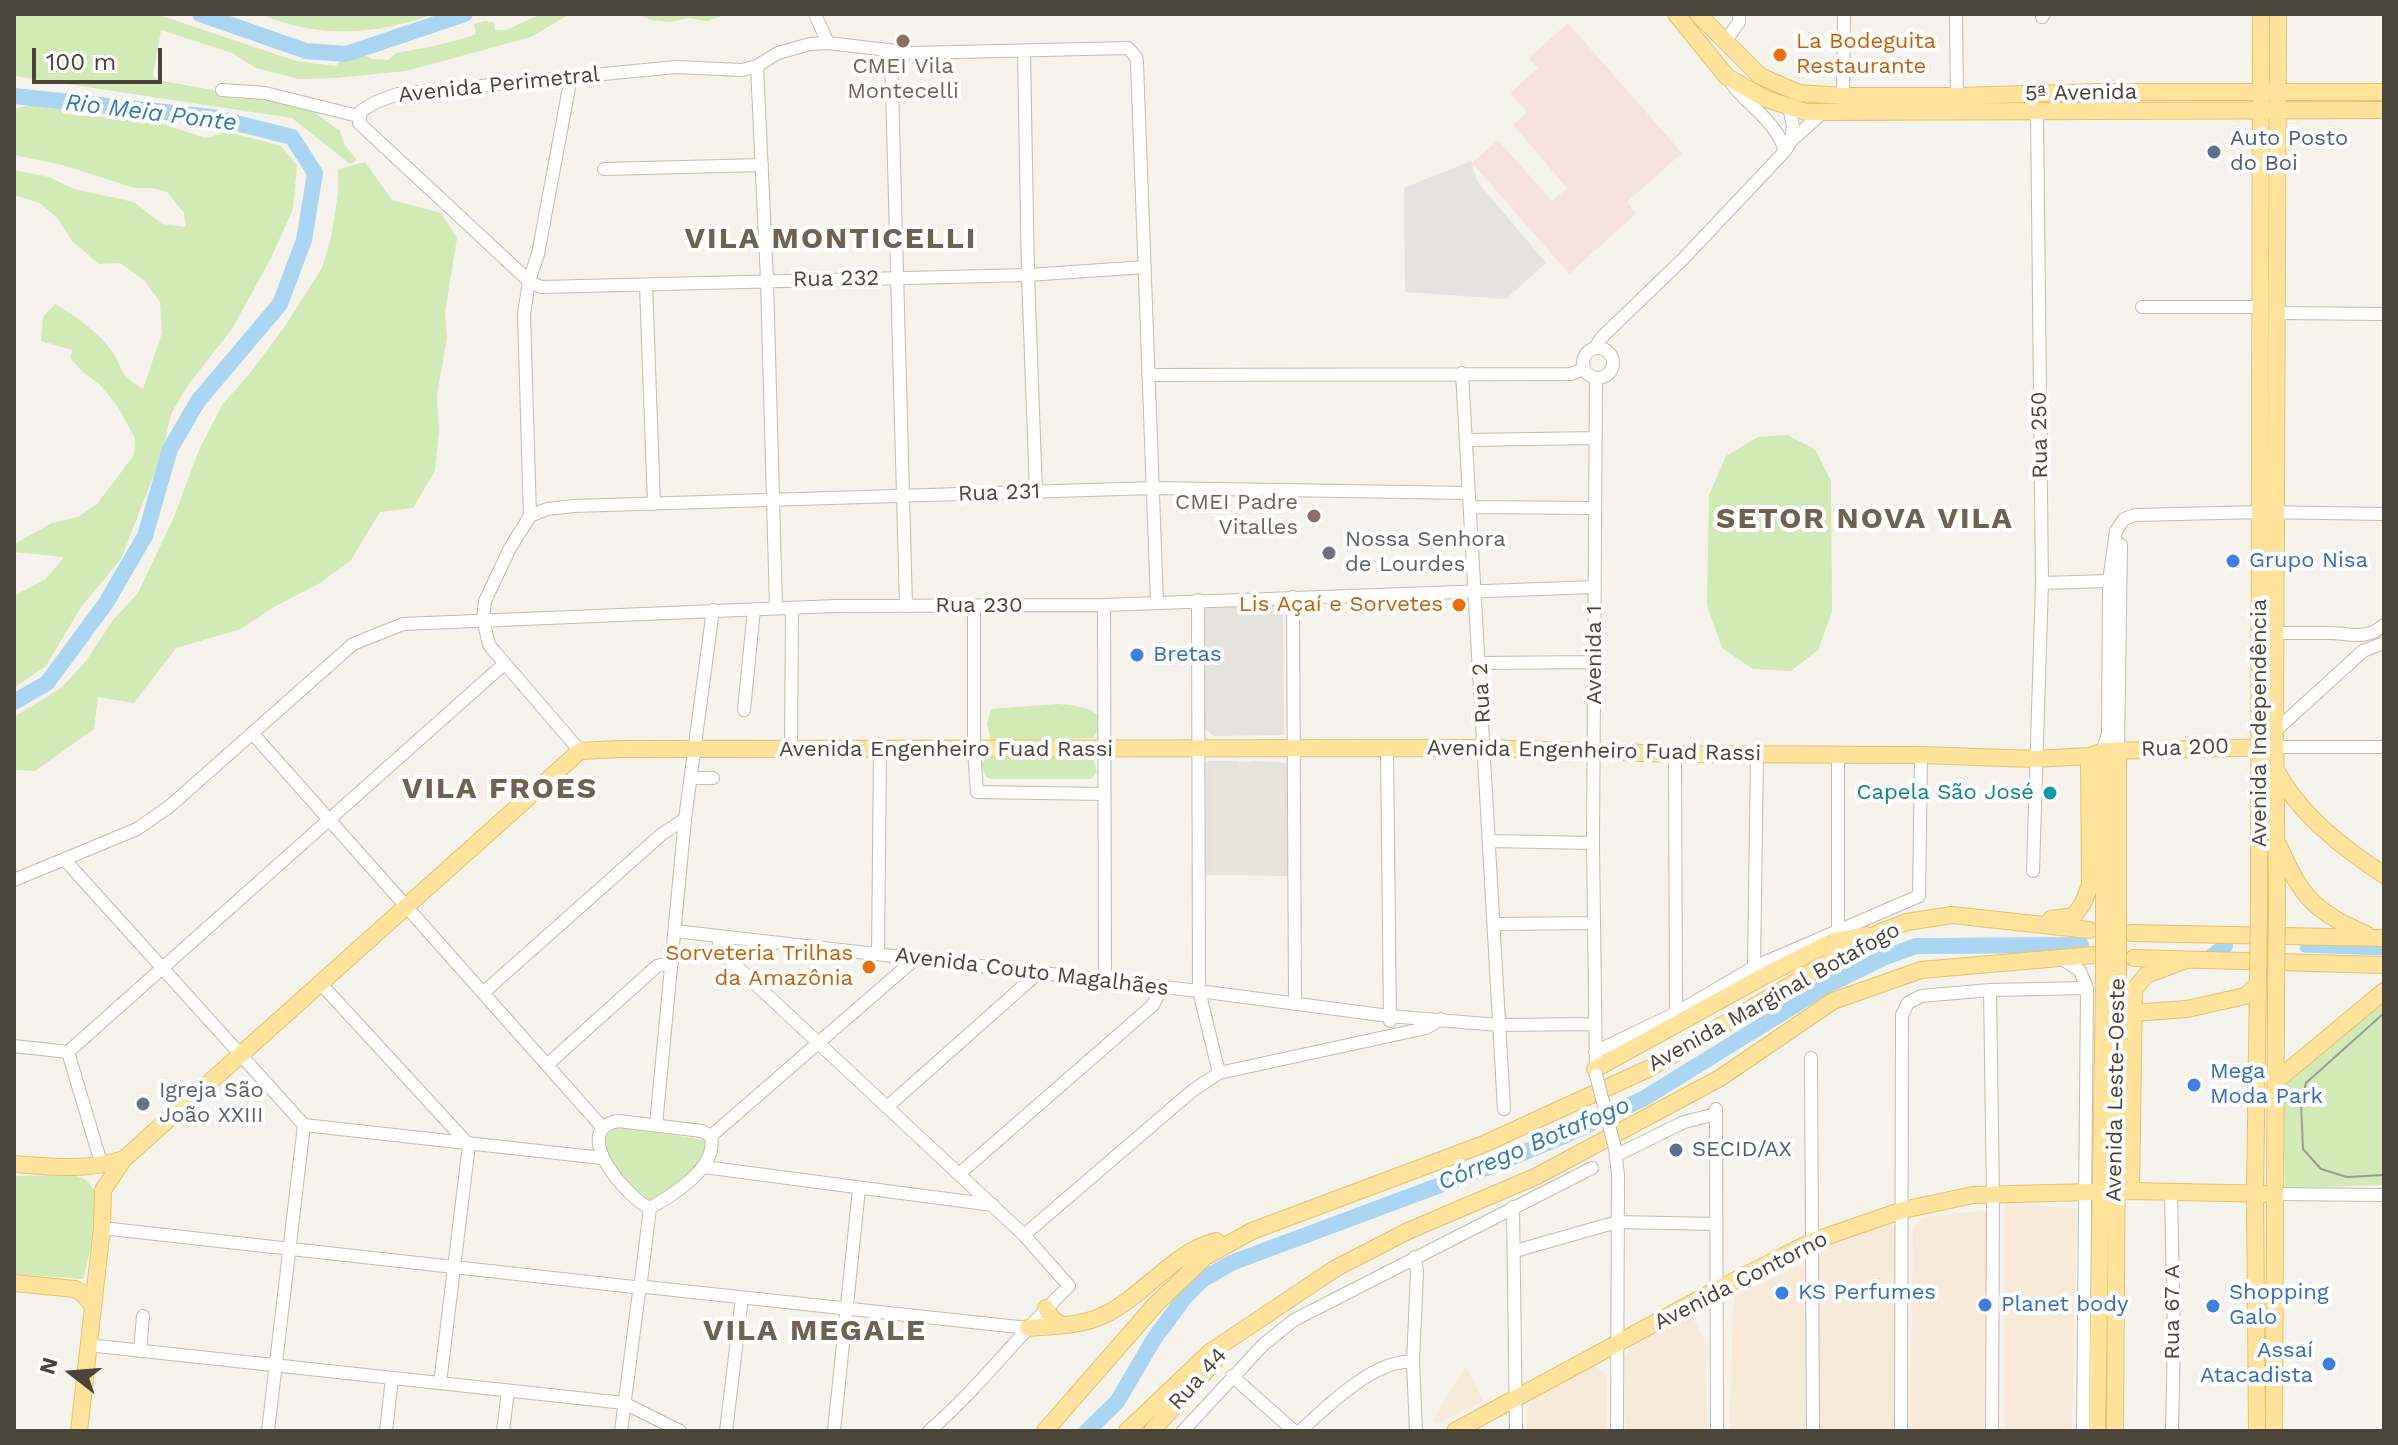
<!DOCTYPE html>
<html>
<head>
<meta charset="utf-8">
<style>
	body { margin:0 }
	#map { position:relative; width:2398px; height:1445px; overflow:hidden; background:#f6f3ec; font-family:"Work Sans",sans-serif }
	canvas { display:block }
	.frame { position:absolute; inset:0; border:16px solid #4b4439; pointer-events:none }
	.north { position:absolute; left:32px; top:1333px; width:80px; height:80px; -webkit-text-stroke:6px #fff; paint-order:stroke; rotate:287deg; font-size:22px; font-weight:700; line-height:32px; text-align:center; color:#4b4439 }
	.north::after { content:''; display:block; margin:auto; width:28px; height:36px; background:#4b4439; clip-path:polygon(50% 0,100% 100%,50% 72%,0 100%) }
	.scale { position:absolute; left:32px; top:48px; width:130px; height:36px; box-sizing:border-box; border:4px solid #4b4439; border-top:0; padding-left:10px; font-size:24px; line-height:28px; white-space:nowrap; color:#4b4439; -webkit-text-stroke:6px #fff; paint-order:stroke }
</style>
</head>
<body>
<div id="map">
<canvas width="2398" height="1445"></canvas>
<div class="frame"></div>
<div class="north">N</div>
<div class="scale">100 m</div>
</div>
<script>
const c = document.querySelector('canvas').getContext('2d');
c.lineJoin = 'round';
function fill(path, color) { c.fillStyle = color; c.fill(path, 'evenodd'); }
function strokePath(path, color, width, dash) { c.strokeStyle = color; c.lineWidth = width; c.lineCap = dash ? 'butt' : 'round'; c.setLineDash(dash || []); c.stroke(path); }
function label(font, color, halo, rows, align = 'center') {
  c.font = font + ' "Work Sans",sans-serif'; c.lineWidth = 8; c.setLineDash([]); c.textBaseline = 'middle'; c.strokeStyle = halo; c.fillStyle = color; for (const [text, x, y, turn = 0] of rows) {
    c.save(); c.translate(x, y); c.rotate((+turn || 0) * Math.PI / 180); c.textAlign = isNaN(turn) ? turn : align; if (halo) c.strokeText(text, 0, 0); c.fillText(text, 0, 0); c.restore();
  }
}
const residential = new Path2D(`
	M 1208,761 L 1287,763 L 1288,876 L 1206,875 L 1206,764 Z`);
const commercial = new Path2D(`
	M 2005,1203 L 2077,1208 L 2072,1431 L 2005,1431 Z
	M 1988,1210 L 1985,1431 L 1910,1431 L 1913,1228 L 1924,1217 Z
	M 1894,1220 L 1895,1431 L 1819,1431 L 1816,1262 L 1820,1247 L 1827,1239 Z
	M 1809,1262 L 1807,1431 L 1729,1431 L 1734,1296 Z
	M 1692,1316 L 1705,1341 L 1707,1431 L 1625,1431 L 1625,1357 L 1633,1345 Z
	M 1466,1366 L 1483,1401 L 1437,1424 L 1432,1421 Z
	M 1594,1366 L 1607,1375 L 1607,1431 L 1526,1431 L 1527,1410 L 1534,1398 Z`);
const industrial = new Path2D(`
	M 1205,604 L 1276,604 L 1283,611 L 1284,735 L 1214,736 L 1205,729 Z`);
const medical = new Path2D(`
	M 1568,23 L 1682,153 L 1627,202 L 1636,214 L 1569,274 L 1472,163 L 1498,140 L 1552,201 L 1567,188 L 1513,125 L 1527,112 L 1510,93 L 1538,68 L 1529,58 Z`);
const green = new Path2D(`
	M 14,14 L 156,14 L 296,61 L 336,66 L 340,60 L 355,51 L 372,59 L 388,60 L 396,53 C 424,48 449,44 476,34 L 474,24 L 485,21 L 494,22 L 495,30 L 506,30 L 541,14 L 570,14 L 531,37 L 406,71 L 337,78 L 299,79 L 256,68 L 232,53 L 161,30 L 153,75 L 157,80 L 213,90 L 229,98 L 243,99 L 259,96 L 303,104 L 340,131 L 344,144 L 357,160 L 350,164 L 292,118 L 14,76 Z
	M 261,14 L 434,14 C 377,35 317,39 261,14 Z
	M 637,14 L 728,14 L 707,21 L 688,18 L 670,22 L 651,20 Z
	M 28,105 L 52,105 L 76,115 L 152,120 L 205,138 L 228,132 L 281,146 L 297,165 L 293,209 L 271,258 L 232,329 L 188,385 L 171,414 L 162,454 L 121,559 L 81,607 L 46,666 L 14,688 L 14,596 L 46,579 L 64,557 L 14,552 L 14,544 L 52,523 L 78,517 L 97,504 L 134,455 L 135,438 L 118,407 L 100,385 L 83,372 L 70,358 L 72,350 L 41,341 L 43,317 L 55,304 C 74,315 98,332 111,350 C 125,371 118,374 143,389 L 162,333 L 160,302 L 145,281 L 120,263 L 99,264 L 72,241 L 58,219 L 40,203 L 14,195 L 14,170 L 49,177 L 74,189 L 134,202 L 162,224 L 186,227 L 184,213 L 167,192 L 152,188 L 134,188 L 63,165 L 14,155 L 14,109 Z
	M 365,162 L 392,200 L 441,213 L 457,238 L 445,312 L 447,338 L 437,395 L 439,431 L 435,471 L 413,508 L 380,512 L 351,560 L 320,583 L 274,607 L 241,629 L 176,648 L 134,703 L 98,697 L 94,729 L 35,771 L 14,770 L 14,717 L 61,688 L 86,661 L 113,620 L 138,593 L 174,517 L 199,450 L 222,405 L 251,372 L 285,326 L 322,268 L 331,238 L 338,193 L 338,169 Z
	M 1787,435 L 1815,449 L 1831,481 L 1832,612 L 1818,650 L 1791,671 L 1753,669 L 1722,648 L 1707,605 L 1709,495 L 1726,456 L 1758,437 Z
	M 1057,704 C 1077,705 1116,709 1093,738 L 991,741 L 987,724 L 991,709 Z
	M 1085,756 L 1093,758 L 1097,772 L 1091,779 L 991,779 L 986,777 L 981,764 L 986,758 Z
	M 2384,995 L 2384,1185 L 2285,1188 L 2282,1079 Z
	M 618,1126 L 705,1140 L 708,1146 C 696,1173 674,1192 646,1203 L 609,1162 L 603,1138 L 607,1131 Z
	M 75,1175 L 86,1180 L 97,1193 L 96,1227 L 83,1279 L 14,1274 L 14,1176 Z`);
const parking = new Path2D(`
	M 1471,161 L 1477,181 L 1546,263 L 1506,299 L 1405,292 L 1404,188 Z
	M 1208,761 L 1238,761 L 1237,767 L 1211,768 L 1212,875 L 1206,875 L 1206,764 Z
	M 1252,761 L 1287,763 L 1288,876 L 1284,876 L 1282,768 L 1253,767 Z`);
const canal = new Path2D(`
	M 2304,948 L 2384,951`);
const river = new Path2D(`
	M 200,14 L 306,51 L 346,54 L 465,14
	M 14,96 L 212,117 L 292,137 L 315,173 L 304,240 L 280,304 L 198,401 L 170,449 L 145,536 L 106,603 L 47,683 L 14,702
	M 2207,960 L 2225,946
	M 1087,1431 L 1117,1402 L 1154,1339 L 1185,1297 L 1202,1280 L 1231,1263 L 1486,1168 L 1564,1136 L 1643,1099 L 1826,986 L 1883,958 L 1916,946 L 2081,945`);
const minor = new Path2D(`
	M 815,14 L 828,43
	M 1956,14 L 1957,103
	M 2042,17 L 2044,14
	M 1725,42 L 1739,22 L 1739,14
	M 891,51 L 906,606
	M 1024,52 L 1028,275 L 1036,492
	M 757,66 L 767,281 L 776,608
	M 571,77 L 538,254 L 529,281 L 541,287 L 1028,275 L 1145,267
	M 1729,80 C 1747,106 1776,120 1785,151
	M 222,90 L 265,93 L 358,116
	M 1843,96 L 1844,14
	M 1789,107 L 1793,126 L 1791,141
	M 604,169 L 762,165
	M 646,285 L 654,504
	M 2142,307 L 2262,307
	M 2278,313 L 2384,314
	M1583 363a15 15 0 1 1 30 0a15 15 0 1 1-30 0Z
	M 1595,348 L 1601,338 L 1683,259 L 1785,151 L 1791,141 L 1822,113
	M 1462,373 L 1504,1109
	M 1148,375 L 1571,374 L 1583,369
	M 1596,378 L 1593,843 L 1596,1075
	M 1468,440 L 1595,438
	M 1470,507 L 1594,508
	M 530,516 L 547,509 L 574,506 L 1153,488 L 1469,493
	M 2042,583 L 2109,581
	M 1293,597 L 1295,1004
	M 1198,600 L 1199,991 L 1219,1073
	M 1104,605 L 1105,980
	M 974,606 L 974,750 L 977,792 L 1103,794
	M 2276,633 C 2293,633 2311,633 2329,633 C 2349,633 2366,641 2384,625
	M 1480,663 L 1595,662
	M 744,710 L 754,609
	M 2275,731 L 2363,651 L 2384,643
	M 253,734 L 603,1128
	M 2275,747 L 2384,747
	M 1387,749 L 1390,1021
	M 791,750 L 792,608
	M 2118,750 L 2121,545
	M 580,751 L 489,645 L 483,619 L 485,601 L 510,548 L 530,516 L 524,314 L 529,281 L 359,123 L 361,111 L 376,102 L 398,94 L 676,67 L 742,70 L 757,66 L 778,53 L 810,44 L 828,43 L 913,53 L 1128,48 L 1136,57 L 1137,63 L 1157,602
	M 1675,754 L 1676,1013
	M 1838,754 L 1838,929
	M 2101,755 L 2108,734 L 2109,581 L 2116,531 L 2124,519 L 2135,515 L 2261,512 L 2384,514
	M 692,778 L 713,778
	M 1490,841 L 1593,843
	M 64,859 L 304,1125
	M 2033,871 L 2042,583 L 2037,111
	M 14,880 L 137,829 L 170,806 L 353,644 L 403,624 L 836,606 L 1104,605 L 1595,587
	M 1495,924 L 1594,923
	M 675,931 L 1199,991 L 1389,1016 L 1499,1025 L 1594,1024
	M 719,936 L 719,950 L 1024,1235 L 1069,1286 C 1020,1333 980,1387 929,1431
	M 878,954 L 880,750
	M 2061,958 L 2080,971 L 2087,988 L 2083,1431
	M 1754,967 L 1757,754
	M 321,984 L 469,1145 L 440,1383
	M 1990,990 L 1993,1197 L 1992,1431
	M 484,992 L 662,834 L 685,819
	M 14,1046 L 68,1052 L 504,664
	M 68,1052 L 102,1166
	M 1595,1052 L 1676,1013 L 1754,967 L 1919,896 L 1921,755
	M 1811,1058 L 1813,1431
	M 548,1064 L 657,966 L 672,963
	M 887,1107 L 1038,973
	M 1716,1109 L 1717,1431
	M 618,1121 L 702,1131 L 711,1136 C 718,1168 674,1194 650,1208 C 628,1199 568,1130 618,1121 Z
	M 304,1125 L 602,1158
	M 656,1125 L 685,819 L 713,610
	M 711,1136 L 915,959
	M 1615,1148 L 1618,1175 L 1617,1431
	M 1617,1155 L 1684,1122 L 1716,1114
	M 704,1167 L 993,1205
	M 959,1174 L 1153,1005 L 1162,987
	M 2171,1193 L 2174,1339 L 2172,1431
	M 2274,1194 L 2384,1195
	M 1513,1207 L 1516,1431
	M 102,1228 L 634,1287
	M 1024,1235 L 1192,1091 L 1219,1073 L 1426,1028 L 1441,1019
	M 1515,1251 L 1617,1222 L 1716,1224
	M 1415,1257 L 1417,1272 L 1413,1362 L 1416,1431
	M 641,1281 L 650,1208
	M 646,1287 L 1028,1328
	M 88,1345 L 624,1403 L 680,1431
	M 140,1351 L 143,1316
	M 1232,1376 L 1294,1431
	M 268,1431 L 304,1125
	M 386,1431 L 392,1378
	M 503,1431 L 508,1391
	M 621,1431 L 639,1292
	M 726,1431 L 742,1298
	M 834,1431 L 859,1189
	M 1183,1431 L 1263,1345 L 1294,1320 L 1592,1168
	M 1300,1431 C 1328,1406 1374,1359 1413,1362
	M 1901,1431 L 1902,1015 L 1908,1003 L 1921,996 L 1990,990 L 2087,988`);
const major = new Path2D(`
	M 1676,14 L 1727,77 L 1766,99 L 1806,112 L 2384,110
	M 1698,14 L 1760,76 L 1799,93 L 1843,96 L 1957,96 L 2099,92 L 2384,92
	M 2118,750 L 2118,896
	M 2276,770 C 2299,814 2343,848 2384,875
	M 2279,846 C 2302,898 2314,911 2366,934
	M 2104,895 L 2104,751
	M 2277,903 L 2275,731 L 2278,14
	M 2259,904 L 2261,14
	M 2051,919 L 2074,916 L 2083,903 L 2090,885 L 2089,756
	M 2131,933 L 2384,938
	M 2134,958 L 2384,965
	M 2132,1013 L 2187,1009 L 2245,996 L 2258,984
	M 1595,1069 L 1764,976 L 1834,941 L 1866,935
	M 2276,1081 L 2384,991
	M 14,1164 C 53,1167 86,1171 124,1159 L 580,751 L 620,749 L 1485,748 L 1675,754 L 1921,755 L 2035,759 L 2089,756 L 2104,751 L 2275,747
	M 2131,1191 L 2134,990 L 2146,975 L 2186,960
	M 14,1283 L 75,1289 L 82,1293 L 93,1306
	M 1046,1308 L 1052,1319 L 1062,1325
	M 1028,1328 C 1052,1326 1080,1326 1102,1316 C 1142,1298 1173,1252 1216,1241
	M 79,1431 L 102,1228 L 103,1190 L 124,1159
	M 1045,1431 L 1155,1305 L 1205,1257 L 1252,1231 L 1484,1144 L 1650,1068 L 1880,932 L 1907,922 L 1952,915 L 2089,930
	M 1127,1431 L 1209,1353 L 1336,1268 L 1408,1231 L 1537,1176 L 1720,1078 L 1833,1001 L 1921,970 L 2094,955
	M 1152,1431 L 1215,1361
	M 1455,1431 L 1718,1289 L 1813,1241 L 1903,1210 L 1973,1195 L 2131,1191 L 2274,1194
	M 2097,1431 L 2104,990
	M 2115,1431 L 2118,987
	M 2257,1431 L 2255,1194 L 2258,980
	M 2274,1431 L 2276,991`);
const tram = new Path2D(`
	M 2384,1013 L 2306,1083 L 2301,1102 L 2303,1149 L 2321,1169 L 2347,1177 L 2384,1175`);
const minorBridge = new Path2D(`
	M 1596,1075 L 1615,1148`);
const majorBridge = new Path2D(`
	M 2258,980 L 2259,904
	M 2118,987 L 2118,896
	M 2104,990 L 2104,895
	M 2276,991 L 2277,903`);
const markers = [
	[903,41,8,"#8d6e63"],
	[1780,55,8,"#e8710a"],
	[2214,152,8,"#5c6f8a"],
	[1314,516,8,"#8d6e63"],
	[1329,553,8,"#6b7280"],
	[2233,561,8,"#3f7fe0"],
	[1459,605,8,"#e8710a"],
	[1137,655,8,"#3f7fe0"],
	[2050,793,8,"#0f9aa8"],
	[869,967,8,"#e8710a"],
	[2194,1085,8,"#3f7fe0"],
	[143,1104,8,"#6b7280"],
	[1676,1150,8,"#5c6f8a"],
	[1782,1293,8,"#3f7fe0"],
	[1985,1305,8,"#3f7fe0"],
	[2213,1306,8,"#3f7fe0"],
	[2329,1364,8,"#3f7fe0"]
];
const foodNames = [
	["La Bodeguita",1796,42,"left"],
	["Restaurante",1796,67,"left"],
	["Lis Açaí e Sorvetes",1443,605],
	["Sorveteria Trilhas",853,954],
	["da Amazônia",853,979]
];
const educationNames = [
	["CMEI Vila",903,67],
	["Montecelli",903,92],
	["CMEI Padre",1298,503,"right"],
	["Vitalles",1298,528,"right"]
];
const streetNames = [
	["Avenida Perimetral",499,85,-6],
	["5ª Avenida",2081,93,-1],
	["Rua 232",836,279,-1],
	["Rua 250",2040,435,-91],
	["Rua 231",999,493,-2],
	["Rua 230",979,606],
	["Avenida 1",1595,655,-90],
	["Rua 2",1482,693,-93],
	["Avenida Independência",2260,723,-90],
	["Rua 200",2185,748,-2],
	["Avenida Engenheiro Fuad Rassi",946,750],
	["Avenida Engenheiro Fuad Rassi",1594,751,1],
	["Avenida Couto Magalhães",1032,972,7],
	["Avenida Marginal Botafogo",1774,997,-29],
	["Avenida Leste-Oeste",2116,1090,-89],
	["Avenida Contorno",1741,1281,-27],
	["Rua 67 A",2173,1312,-90],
	["Rua 44",1198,1379,-48]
];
const serviceNames = [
	["Auto Posto",2230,139],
	["do Boi",2230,164],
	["SECID/AX",1692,1150]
];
const worshipNames = [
	["Nossa Senhora",1345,540],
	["de Lourdes",1345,565],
	["Igreja São",159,1091],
	["João XXIII",159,1116]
];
const shopNames = [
	["Grupo Nisa",2249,561],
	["Bretas",1153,655],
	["Mega",2210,1072],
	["Moda Park",2210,1097],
	["KS Perfumes",1798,1293],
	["Shopping",2229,1293],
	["Galo",2229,1318],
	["Planet body",2001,1305],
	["Assaí",2313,1351,"right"],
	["Atacadista",2313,1376,"right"]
];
const cultureNames = [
	["Capela São José",2034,793]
];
const waterNames = [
	["Rio Meia Ponte",151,113,7],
	["Córrego Botafogo",1534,1144,-23]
];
const districtNames = [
	["VILA MONTICELLI",831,239],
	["SETOR NOVA VILA",1865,519],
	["VILA FROES",500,789],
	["VILA MEGALE",815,1331]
];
fill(residential, '#eae5da');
fill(commercial, '#f7ead8');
fill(industrial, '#e6e2dd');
fill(medical, '#f6e3e0');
fill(green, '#d2eab5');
fill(parking, '#e5e3e0');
strokePath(canal, '#a9d4f2', 9);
strokePath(river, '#a9d4f2', 16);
strokePath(minor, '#c2bbae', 14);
strokePath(major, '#e6c16a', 18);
strokePath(minor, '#fff', 12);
strokePath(major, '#ffe39c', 16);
strokePath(tram, '#9a9a9a', 2);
strokePath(minorBridge, '#c2bbae', 14, []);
strokePath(majorBridge, '#e6c16a', 18, []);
strokePath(minorBridge, '#fff', 12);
strokePath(majorBridge, '#ffe39c', 16);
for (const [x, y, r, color] of markers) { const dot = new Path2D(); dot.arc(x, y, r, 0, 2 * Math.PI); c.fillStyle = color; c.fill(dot); strokePath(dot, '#fff', 3); }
label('22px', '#c56008', '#fff', foodNames, 'right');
label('22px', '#785e54', '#fff', educationNames);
label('22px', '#4b4439', '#fff', streetNames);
label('22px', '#4e5e75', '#fff', serviceNames, 'left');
label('22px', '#5b616d', '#fff', worshipNames, 'left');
label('22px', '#366cbe', '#fff', shopNames, 'left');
label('22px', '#0d838f', '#fff', cultureNames, 'right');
label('italic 24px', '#2e7ab2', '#fff', waterNames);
c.letterSpacing = '2px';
label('bold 30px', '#6e6250', '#fff', districtNames);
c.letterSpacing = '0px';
</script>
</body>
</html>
